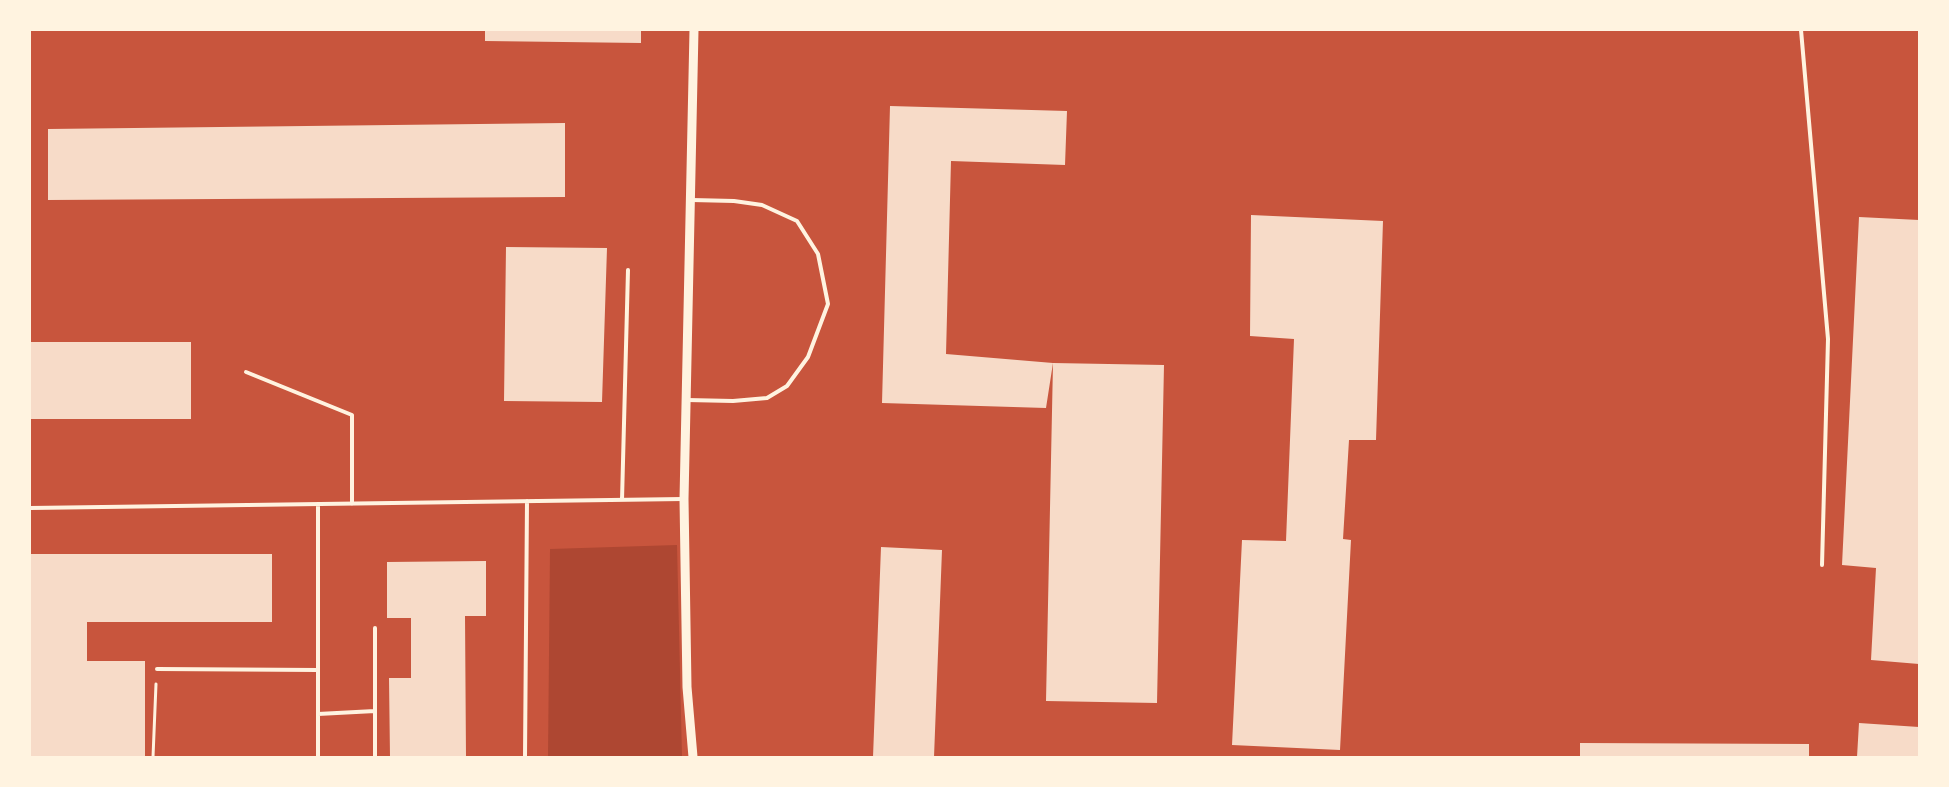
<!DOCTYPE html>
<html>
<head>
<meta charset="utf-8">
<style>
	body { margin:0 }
	#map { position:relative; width:1949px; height:787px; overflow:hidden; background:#c8553d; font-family:Manrope,sans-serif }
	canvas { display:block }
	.frame { position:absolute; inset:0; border:31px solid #fff3e0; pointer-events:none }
</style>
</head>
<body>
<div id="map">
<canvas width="1949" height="787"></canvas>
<div class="frame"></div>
</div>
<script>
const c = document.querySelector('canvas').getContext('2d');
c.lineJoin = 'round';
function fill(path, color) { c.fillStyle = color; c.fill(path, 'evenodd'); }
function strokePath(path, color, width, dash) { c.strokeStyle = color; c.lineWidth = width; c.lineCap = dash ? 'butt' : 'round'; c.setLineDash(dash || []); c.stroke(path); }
const green = new Path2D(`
	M 677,545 L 682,757 L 548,757 L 550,549 Z`);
const building = new Path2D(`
	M 485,30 L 641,30 L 641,43 L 485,41 Z
	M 890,106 L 1067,111 L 1065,165 L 951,161 L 946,354 L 1053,363 L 1046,408 L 882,403 Z
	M 565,123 L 565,197 L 48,200 L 48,129 Z
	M 1251,215 L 1383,221 L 1376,440 L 1349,440 L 1343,539 L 1351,540 L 1340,750 L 1232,745 L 1242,540 L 1286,541 L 1294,339 L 1250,336 Z
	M 1859,217 L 1919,220 L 1919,664 L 1871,660 L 1876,568 L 1842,565 Z
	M 506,247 L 607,248 L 602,402 L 504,401 Z
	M 30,342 L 191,342 L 191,419 L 30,419 Z
	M 1053,363 L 1164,365 L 1157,703 L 1046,701 Z
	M 881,547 L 942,550 L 934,757 L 873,757 Z
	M 30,554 L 272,554 L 272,622 L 87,622 L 87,661 L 145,661 L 145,757 L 30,757 Z
	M 486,561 L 486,616 L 465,616 L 466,757 L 390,757 L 389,678 L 411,678 L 411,618 L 387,618 L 387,562 Z
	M 1859,723 L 1919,727 L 1919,757 L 1857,757 Z
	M 1580,743 L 1809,744 L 1809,757 L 1580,757 Z`);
const path = new Path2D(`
	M 153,757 L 156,684`);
const service = new Path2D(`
	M 1801,30 L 1828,339 L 1822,565
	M 246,372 L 352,415 L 352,504
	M 687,400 L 733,401 L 767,398 L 787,386 L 808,357 L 828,304 L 818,254 L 797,221 L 762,205 L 734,201 L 692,200
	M 622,500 L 628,270
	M 318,504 L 318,757
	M 30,508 L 683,499
	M 157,669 L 318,670
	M 318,714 L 375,711 L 375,628
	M 375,757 L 375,711
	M 525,757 L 527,501`);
const tertiary = new Path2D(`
	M 693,757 L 687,687 L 684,499 L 694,30`);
fill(green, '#ae4732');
fill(building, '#f7dbc8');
strokePath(path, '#fff3e0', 3);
strokePath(service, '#fff3e0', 4);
strokePath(tertiary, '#fff3e0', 9);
</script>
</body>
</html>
